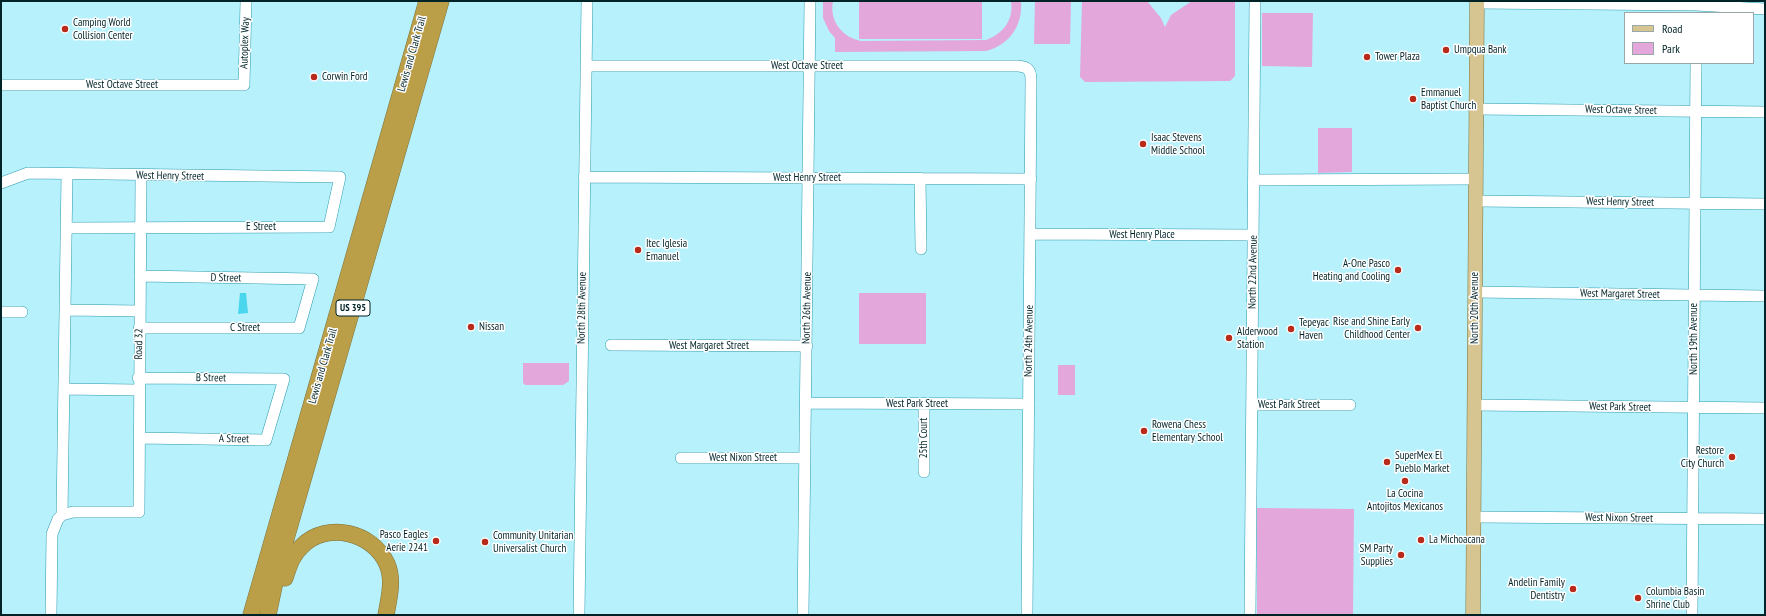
<!DOCTYPE html>
<html>
<head>
<meta charset="utf-8">
<style>
	body { margin:0 }
	#map { position:relative; width:1766px; height:616px; overflow:hidden; background:#b7f1fc; font-family:"PT Sans Narrow",sans-serif }
	canvas { display:block }
	.frame { position:absolute; inset:0; border:2px solid #002328; pointer-events:none }
	.legend { position:absolute; left:1624px; top:12px; width:130px; height:52px; box-sizing:border-box; background:#fff; border:1px solid #99a7a9; margin:0; padding:5px 7px; list-style:none; font-size:12px; color:#002328 }
	.legend li { display:flex; align-items:center; gap:8px; height:20px }
	.legend b { width:20px; border:1px solid #99a7a9 }
</style>
</head>
<body>
<div id="map">
<canvas width="1766" height="616"></canvas>
<div class="frame"></div>
<ul class="legend">
<li><b style="height:5px;background:#d6c591"></b>Road</li>
<li><b style="height:11px;background:#e3a7db"></b>Park</li>
</ul>
</div>
<script>
const c = document.querySelector('canvas').getContext('2d');
c.lineJoin = 'round';
function fill(path, color) { c.fillStyle = color; c.fill(path, 'evenodd'); }
function strokePath(path, color, width, dash) { c.strokeStyle = color; c.lineWidth = width; c.lineCap = dash ? 'butt' : 'round'; c.setLineDash(dash || []); c.stroke(path); }
function label(font, color, halo, rows, align = 'center') {
  c.font = font + ' "PT Sans Narrow",sans-serif'; c.lineWidth = 3; c.setLineDash([]); c.textBaseline = 'middle'; c.strokeStyle = halo; c.fillStyle = color; for (const [text, x, y, turn = 0] of rows) {
    c.save(); c.translate(x, y); c.rotate((+turn || 0) * Math.PI / 180); c.textAlign = isNaN(turn) ? turn : align; if (halo) c.strokeText(text, 0, 0); c.fillText(text, 0, 0); c.restore();
  }
}
const green = new Path2D(`
	M 823,1 L 833,1 C 829,21 842,37 861,41 L 986,40 C 1003,34 1014,20 1011,1 L 1021,1 C 1023,26 1009,45 986,51 L 835,52 L 835,38 L 829,31 L 823,18 Z
	M 859,1 L 982,1 L 982,39 L 859,39 Z
	M 1035,1 L 1071,1 L 1070,44 L 1034,44 Z
	M 1082,1 L 1147,1 L 1161,18 L 1165,27 L 1171,15 L 1192,1 L 1235,1 L 1235,76 L 1230,81 L 1085,82 L 1080,77 Z
	M 1262,13 L 1313,13 L 1312,67 L 1262,66 Z
	M 1318,128 L 1352,128 L 1352,172 L 1318,173 Z
	M 859,293 L 926,293 L 926,344 L 859,344 Z
	M 523,363 L 569,363 L 569,381 L 563,385 L 525,385 L 523,383 Z
	M 1058,365 L 1075,365 L 1075,395 L 1058,395 Z
	M 1257,508 L 1354,509 L 1353,615 L 1257,615 Z`);
const water = new Path2D(`
	M 240,293 L 246,293 L 248,313 L 238,314 Z`);
const minor = new Path2D(`
	M 1477,3 L 1696,5 L 1765,9
	M 586,66 L 1018,66 C 1028,67 1031,70 1031,80 L 1027,615
	M 1,85 L 244,85 L 246,1
	M 1476,109 L 1765,112
	M 584,177 L 1031,179
	M 920,178 L 921,249
	M 1254,180 L 1476,179
	M 1,183 L 28,173 L 340,177 L 329,227 L 66,228
	M 1476,201 L 1765,204
	M 1030,234 L 1253,235
	M 1475,292 L 1765,296
	M 65,310 L 140,311
	M 1,312 L 22,312
	M 139,328 L 299,328 L 313,279 L 140,276
	M 611,345 L 807,346
	M 138,378 L 284,379 L 266,440 L 139,438
	M 64,389 L 138,390
	M 806,403 L 1029,404
	M 1252,405 L 1350,405
	M 1474,405 L 1765,408
	M 681,458 L 805,458
	M 924,472 L 924,404
	M 62,515 L 67,174
	M 1474,517 L 1765,519
	M 51,615 L 52,534 L 58,519 L 62,515 L 73,512 L 139,512 L 141,175
	M 579,615 L 587,1
	M 803,615 L 810,1
	M 1250,615 L 1255,1
	M 1692,615 L 1696,63`);
const major = new Path2D(`
	M 1473,615 L 1477,1`);
const highway = new Path2D(`
	M 285,578 C 289,566 292,555 302,546 C 327,521 373,532 387,564 C 394,580 389,598 386,615
	M 251,615 L 427,1
	M 268,615 L 279,563 L 441,1`);
const markers = [
	[65,29,4,"#b82b1a"],
	[1446,50,4,"#b82b1a"],
	[1367,57,4,"#b82b1a"],
	[314,77,4,"#b82b1a"],
	[1413,99,4,"#b82b1a"],
	[1143,144,4,"#b82b1a"],
	[638,250,4,"#b82b1a"],
	[1398,270,4,"#b82b1a"],
	[471,327,4,"#b82b1a"],
	[1418,328,4,"#b82b1a"],
	[1291,329,4,"#b82b1a"],
	[1229,338,4,"#b82b1a"],
	[1144,431,4,"#b82b1a"],
	[1732,457,4,"#b82b1a"],
	[1387,462,4,"#b82b1a"],
	[1405,481,4,"#b82b1a"],
	[1421,540,4,"#b82b1a"],
	[436,541,4,"#b82b1a"],
	[485,542,4,"#b82b1a"],
	[1401,555,4,"#b82b1a"],
	[1573,589,4,"#b82b1a"],
	[1638,598,4,"#b82b1a"]
];
const shields = [
	[353,308,34]
];
const shieldNames = [
	["US 395",353,308]
];
const poiNames = [
	["Camping World",73,23],
	["Collision Center",73,36],
	["Umpqua Bank",1454,50],
	["Tower Plaza",1375,57],
	["Corwin Ford",322,77],
	["Emmanuel",1421,93],
	["Baptist Church",1421,106],
	["Isaac Stevens",1151,138],
	["Middle School",1151,151],
	["Itec Iglesia",646,244],
	["Emanuel",646,257],
	["A-One Pasco",1390,264,"right"],
	["Heating and Cooling",1390,277,"right"],
	["Rise and Shine Early",1410,322,"right"],
	["Childhood Center",1410,335,"right"],
	["Tepeyac",1299,323],
	["Haven",1299,336],
	["Nissan",479,327],
	["Alderwood",1237,332],
	["Station",1237,345],
	["Rowena Chess",1152,425],
	["Elementary School",1152,438],
	["Restore",1724,451,"right"],
	["City Church",1724,464,"right"],
	["SuperMex El",1395,456],
	["Pueblo Market",1395,469],
	["La Cocina",1405,494,"center"],
	["Antojitos Mexicanos",1405,507,"center"],
	["Pasco Eagles",428,535,"right"],
	["Aerie 2241",428,548,"right"],
	["Community Unitarian",493,536],
	["Universalist Church",493,549],
	["La Michoacana",1429,540],
	["SM Party",1393,549,"right"],
	["Supplies",1393,562,"right"],
	["Andelin Family",1565,583,"right"],
	["Dentistry",1565,596,"right"],
	["Columbia Basin",1646,592],
	["Shrine Club",1646,605]
];
const streetNames = [
	["Autoplex Way",245,43,-88],
	["Lewis and Clark Trail",412,54,-74],
	["West Octave Street",807,66],
	["West Octave Street",122,85],
	["West Octave Street",1621,110,1],
	["West Henry Street",170,176,1],
	["West Henry Street",807,178],
	["West Henry Street",1620,202,1],
	["E Street",261,227],
	["West Henry Place",1142,235],
	["North 22nd Avenue",1253,272,-89],
	["D Street",226,278,1],
	["West Margaret Street",1620,294,1],
	["North 28th Avenue",582,308,-89],
	["North 26th Avenue",807,308,-89],
	["North 20th Avenue",1475,308,-90],
	["C Street",245,328],
	["North 19th Avenue",1694,339,-90],
	["North 24th Avenue",1029,341,-89],
	["Road 32",139,344,-89],
	["West Margaret Street",709,346],
	["Lewis and Clark Trail",323,366,-74],
	["B Street",211,378,1],
	["West Park Street",917,404],
	["West Park Street",1289,405],
	["West Park Street",1620,407,1],
	["25th Court",924,438,-90],
	["A Street",234,439,1],
	["West Nixon Street",743,458],
	["West Nixon Street",1619,518,1]
];
fill(green, '#e3a7db');
fill(water, '#4ad6ed');
strokePath(minor, '#289bad', 12);
strokePath(major, '#7a733d', 15);
strokePath(highway, '#7a733d', 17);
strokePath(minor, '#fff', 11);
strokePath(major, '#d6c591', 14);
strokePath(highway, '#bb9e48', 16);
for (const [x, y, r, color] of markers) { const dot = new Path2D(); dot.arc(x, y, r, 0, 2 * Math.PI); c.fillStyle = color; c.fill(dot); strokePath(dot, '#fff', 1.5); }
for (const [x, y, w] of shields) { const box = new Path2D(); box.roundRect(x - w / 2, y - 8, w, 16, 3); c.fillStyle = '#fff'; c.fill(box); strokePath(box, '#002328', 1); }
label('bold 10px', '#002328', null, shieldNames);
label('11px', '#002328', '#fff', poiNames, 'left');
label('11px', '#002328', '#fff', streetNames);
</script>
</body>
</html>
